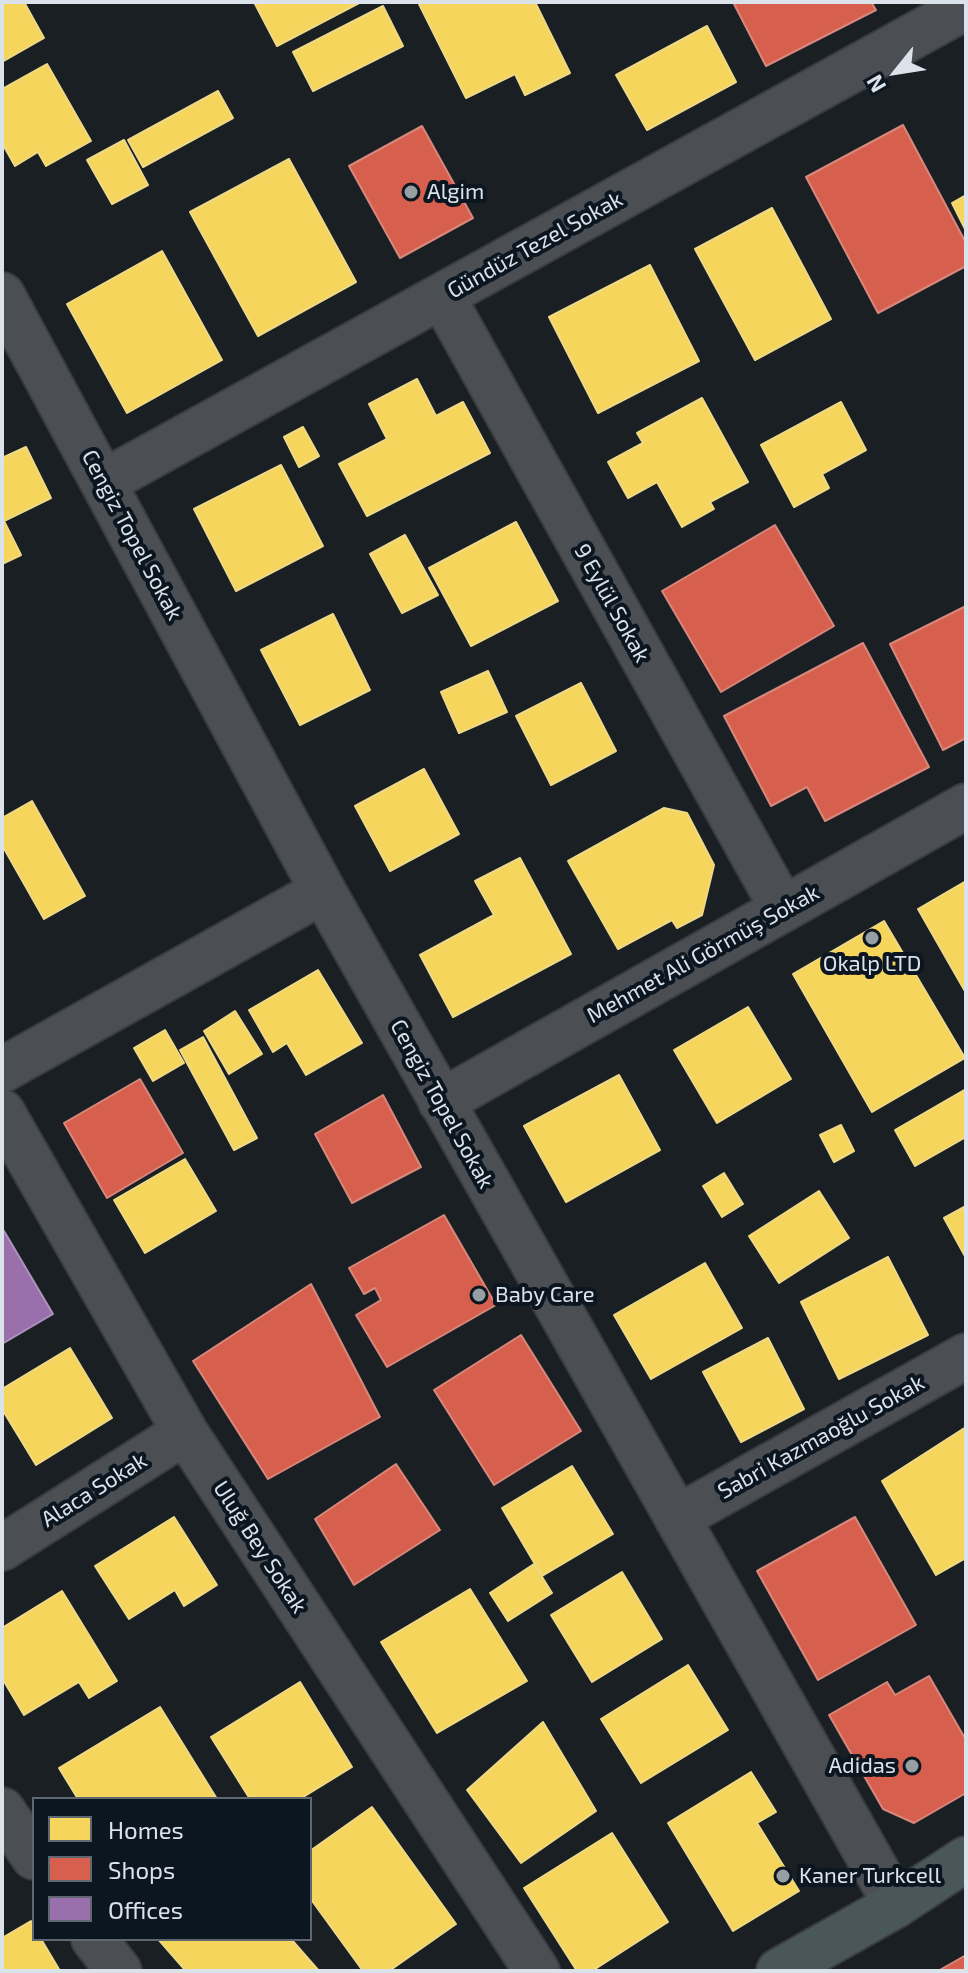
<!DOCTYPE html>
<html>
<head>
<meta charset="utf-8">
<style>
	body { margin:0 }
	#map { position:relative; width:968px; height:1973px; overflow:hidden; background:#1a1f24; font-family:"Exo 2",sans-serif }
	canvas { display:block }
	.frame { position:absolute; inset:0; border:4px solid #dbe2e9; pointer-events:none }
	.legend { position:absolute; left:32px; top:1797px; width:280px; height:144px; box-sizing:border-box; background:#0c1620; border:2px solid #5f6870; margin:0; padding:10px 14px; list-style:none; font-size:24px; color:#dbe2e9 }
	.legend li { display:flex; align-items:center; gap:16px; height:40px }
	.legend b { width:40px; border:2px solid #5f6870 }
	.north { position:absolute; left:856px; top:32px; width:80px; height:80px; -webkit-text-stroke:6px #0c1620; paint-order:stroke; rotate:240deg; font-size:22px; font-weight:700; line-height:32px; text-align:center; color:#dbe2e9 }
	.north::after { content:''; display:block; margin:auto; width:28px; height:36px; background:#dbe2e9; clip-path:polygon(50% 0,100% 100%,50% 72%,0 100%) }
</style>
</head>
<body>
<div id="map">
<canvas width="968" height="1973"></canvas>
<div class="frame"></div>
<ul class="legend">
<li><b style="height:22px;background:#f6d55c"></b>Homes</li>
<li><b style="height:22px;background:#d6604d"></b>Shops</li>
<li><b style="height:22px;background:#9970ab"></b>Offices</li>
</ul>
<div class="north">N</div>
</div>
<script>
const c = document.querySelector('canvas').getContext('2d');
c.lineJoin = 'round';
function fill(path, color) { c.fillStyle = color; c.fill(path, 'evenodd'); }
function strokePath(path, color, width, dash) { c.strokeStyle = color; c.lineWidth = width; c.lineCap = dash ? 'butt' : 'round'; c.setLineDash(dash || []); c.stroke(path); }
function label(font, color, halo, rows, align = 'center') {
  c.font = font + ' "Exo 2",sans-serif'; c.lineWidth = 8; c.setLineDash([]); c.textBaseline = 'middle'; c.strokeStyle = halo; c.fillStyle = color; for (const [text, x, y, turn = 0] of rows) {
    c.save(); c.translate(x, y); c.rotate((+turn || 0) * Math.PI / 180); c.textAlign = isNaN(turn) ? turn : align; if (halo) c.strokeText(text, 0, 0); c.fillText(text, 0, 0); c.restore();
  }
}
const homes = new Path2D(`
	M 2,2 L 24,2 L 44,38 L 2,62 Z
	M 254,2 L 361,2 L 277,46 Z
	M 424,2 L 535,2 L 570,73 L 525,95 L 515,74 L 466,98 L 419,4 Z
	M 383,6 L 403,46 L 313,91 L 293,52 Z
	M 707,26 L 736,82 L 647,130 L 616,75 Z
	M 47,64 L 91,141 L 46,166 L 38,152 L 15,166 L 2,143 L 2,89 Z
	M 218,91 L 233,118 L 143,167 L 128,140 Z
	M 124,140 L 148,185 L 112,204 L 87,160 Z
	M 289,159 L 356,282 L 258,336 L 190,212 Z
	M 966,195 L 966,231 L 952,203 Z
	M 772,208 L 831,319 L 755,360 L 695,249 Z
	M 162,251 L 222,360 L 127,413 L 67,304 Z
	M 650,265 L 699,361 L 598,413 L 549,317 Z
	M 417,379 L 436,416 L 463,402 L 490,453 L 367,516 L 339,464 L 387,439 L 369,404 Z
	M 702,398 L 748,482 L 710,502 L 714,509 L 682,527 L 657,482 L 628,498 L 608,462 L 643,443 L 637,433 Z
	M 841,402 L 866,450 L 822,474 L 829,488 L 794,507 L 761,445 Z
	M 303,427 L 319,456 L 299,467 L 284,437 Z
	M 26,447 L 51,498 L 4,521 L 21,555 L 2,564 L 2,458 Z
	M 281,465 L 323,546 L 236,591 L 194,509 Z
	M 516,522 L 558,601 L 471,646 L 429,568 Z
	M 405,535 L 438,595 L 402,613 L 370,554 Z
	M 333,614 L 370,690 L 300,725 L 261,650 Z
	M 488,671 L 507,712 L 459,733 L 441,692 Z
	M 581,683 L 616,751 L 551,785 L 516,716 Z
	M 424,769 L 459,834 L 390,871 L 355,806 Z
	M 32,801 L 85,896 L 44,919 L 2,845 L 2,818 Z
	M 664,808 L 687,813 L 714,865 L 702,915 L 677,928 L 672,920 L 618,949 L 568,861 Z
	M 520,858 L 571,954 L 453,1017 L 420,955 L 494,915 L 475,881 Z
	M 966,881 L 966,993 L 918,909 Z
	M 884,921 L 965,1058 L 872,1112 L 793,974 Z
	M 318,970 L 362,1043 L 306,1075 L 287,1043 L 273,1052 L 249,1010 Z
	M 748,1007 L 791,1079 L 717,1123 L 674,1050 Z
	M 235,1011 L 262,1054 L 229,1074 L 204,1031 Z
	M 165,1030 L 184,1063 L 153,1081 L 134,1048 Z
	M 203,1037 L 257,1138 L 234,1150 L 180,1050 Z
	M 619,1075 L 660,1150 L 566,1202 L 524,1126 Z
	M 966,1089 L 966,1137 L 915,1166 L 895,1130 Z
	M 841,1125 L 854,1151 L 834,1162 L 820,1135 Z
	M 185,1159 L 216,1211 L 145,1253 L 114,1200 Z
	M 724,1173 L 743,1204 L 722,1217 L 703,1186 Z
	M 819,1191 L 849,1238 L 779,1283 L 749,1236 Z
	M 966,1206 L 966,1258 L 944,1218 Z
	M 888,1257 L 928,1335 L 839,1379 L 801,1302 Z
	M 705,1263 L 742,1328 L 651,1379 L 614,1315 Z
	M 768,1338 L 804,1409 L 741,1442 L 703,1372 Z
	M 70,1348 L 112,1418 L 36,1465 L 2,1409 L 2,1389 Z
	M 966,1427 L 966,1558 L 936,1575 L 882,1481 Z
	M 572,1466 L 613,1534 L 542,1576 L 502,1508 Z
	M 174,1517 L 217,1585 L 184,1606 L 175,1590 L 129,1619 L 95,1566 Z
	M 534,1564 L 552,1593 L 508,1621 L 490,1593 Z
	M 622,1572 L 662,1639 L 592,1682 L 551,1615 Z
	M 470,1589 L 527,1681 L 437,1733 L 381,1642 Z
	M 62,1591 L 117,1681 L 89,1698 L 79,1682 L 24,1715 L 2,1678 L 2,1628 Z
	M 688,1665 L 728,1730 L 641,1783 L 601,1719 Z
	M 300,1682 L 352,1767 L 300,1799 L 250,1799 L 211,1737 Z
	M 160,1707 L 217,1799 L 78,1799 L 59,1768 Z
	M 543,1722 L 596,1811 L 521,1863 L 467,1790 Z
	M 751,1772 L 776,1812 L 757,1823 L 799,1891 L 733,1931 L 668,1823 Z
	M 372,1807 L 456,1924 L 389,1971 L 363,1971 L 310,1898 L 310,1851 Z
	M 612,1833 L 668,1922 L 592,1971 L 577,1971 L 524,1888 Z
	M 31,1921 L 34,1939 L 41,1939 L 60,1971 L 2,1971 L 2,1938 Z
	M 158,1939 L 291,1939 L 319,1971 L 186,1971 Z`);
const shops = new Path2D(`
	M 733,2 L 871,2 L 876,10 L 766,66 Z
	M 903,125 L 966,243 L 966,266 L 878,313 L 806,177 Z
	M 422,126 L 473,218 L 400,258 L 349,166 Z
	M 775,525 L 834,626 L 721,692 L 662,591 Z
	M 966,606 L 966,738 L 943,750 L 890,644 Z
	M 863,643 L 929,767 L 825,821 L 807,787 L 771,806 L 724,716 Z
	M 140,1079 L 183,1153 L 107,1198 L 64,1123 Z
	M 383,1095 L 421,1167 L 352,1203 L 315,1134 Z
	M 444,1215 L 496,1305 L 387,1367 L 356,1315 L 381,1300 L 375,1288 L 364,1294 L 349,1268 Z
	M 311,1284 L 380,1417 L 268,1479 L 193,1361 Z
	M 521,1335 L 581,1431 L 494,1485 L 434,1390 Z
	M 396,1464 L 440,1530 L 354,1585 L 315,1519 Z
	M 855,1517 L 916,1625 L 818,1680 L 757,1571 Z
	M 929,1676 L 966,1740 L 966,1793 L 914,1823 L 883,1809 L 829,1715 L 887,1682 L 895,1695 Z
	M 966,1955 L 966,1971 L 938,1971 Z`);
const offices = new Path2D(`
	M 4,1231 L 53,1314 L 2,1344 L 2,1232 Z`);
const minor = new Path2D(`
	M 2,295 L 323,891 L 896,1905
	M 442,296 L 783,909
	M 104,482 L 966,7
	M 2,1070 L 323,891
	M 441,1102 L 966,806
	M 2,1112 L 185,1432 L 537,1971
	M 677,1518 L 966,1356
	M 2,1548 L 185,1432
	M 2,1810 L 34,1857
	M 94,1939 L 119,1971`);
const primary = new Path2D(`
	M 779,1971 L 896,1905 L 966,1859`);
const markers = [
	[411,192,8,"#979ea4"],
	[872,938,8,"#979ea4"],
	[479,1295,8,"#979ea4"],
	[912,1766,8,"#979ea4"],
	[783,1876,8,"#979ea4"]
];
const poiNames = [
	["Algim",427,192],
	["Okalp LTD",872,964,"center"],
	["Baby Care",495,1295],
	["Adidas",896,1766,"right"],
	["Kaner Turkcell",799,1876]
];
const streetNames = [
	["Gündüz Tezel Sokak",535,245,-29],
	["Cengiz Topel Sokak",132,535,62],
	["9 Eylül Sokak",612,603,61],
	["Mehmet Ali Görmüş Sokak",703,954,-29],
	["Cengiz Topel Sokak",442,1104,61],
	["Sabri Kazmaoğlu Sokak",821,1437,-29],
	["Alaca Sokak",94,1490,-32],
	["Uluğ Bey Sokak",260,1547,57]
];
fill(homes, '#f6d55c');
strokePath(homes, '#eed986', 2);
fill(shops, '#d6604d');
strokePath(shops, '#d8877c', 2);
fill(offices, '#9970ab');
strokePath(offices, '#ad92be', 2);
strokePath(minor, '#393c41', 48);
strokePath(primary, '#393c41', 48);
strokePath(minor, '#4b4f54', 44);
strokePath(primary, '#4a5759', 44);
for (const [x, y, r, color] of markers) { const dot = new Path2D(); dot.arc(x, y, r, 0, 2 * Math.PI); c.fillStyle = color; c.fill(dot); strokePath(dot, '#0c1620', 3); }
label('22px', '#dbe2e9', '#0c1620', poiNames, 'left');
label('22px', '#dbe2e9', '#0c1620', streetNames);
</script>
</body>
</html>
